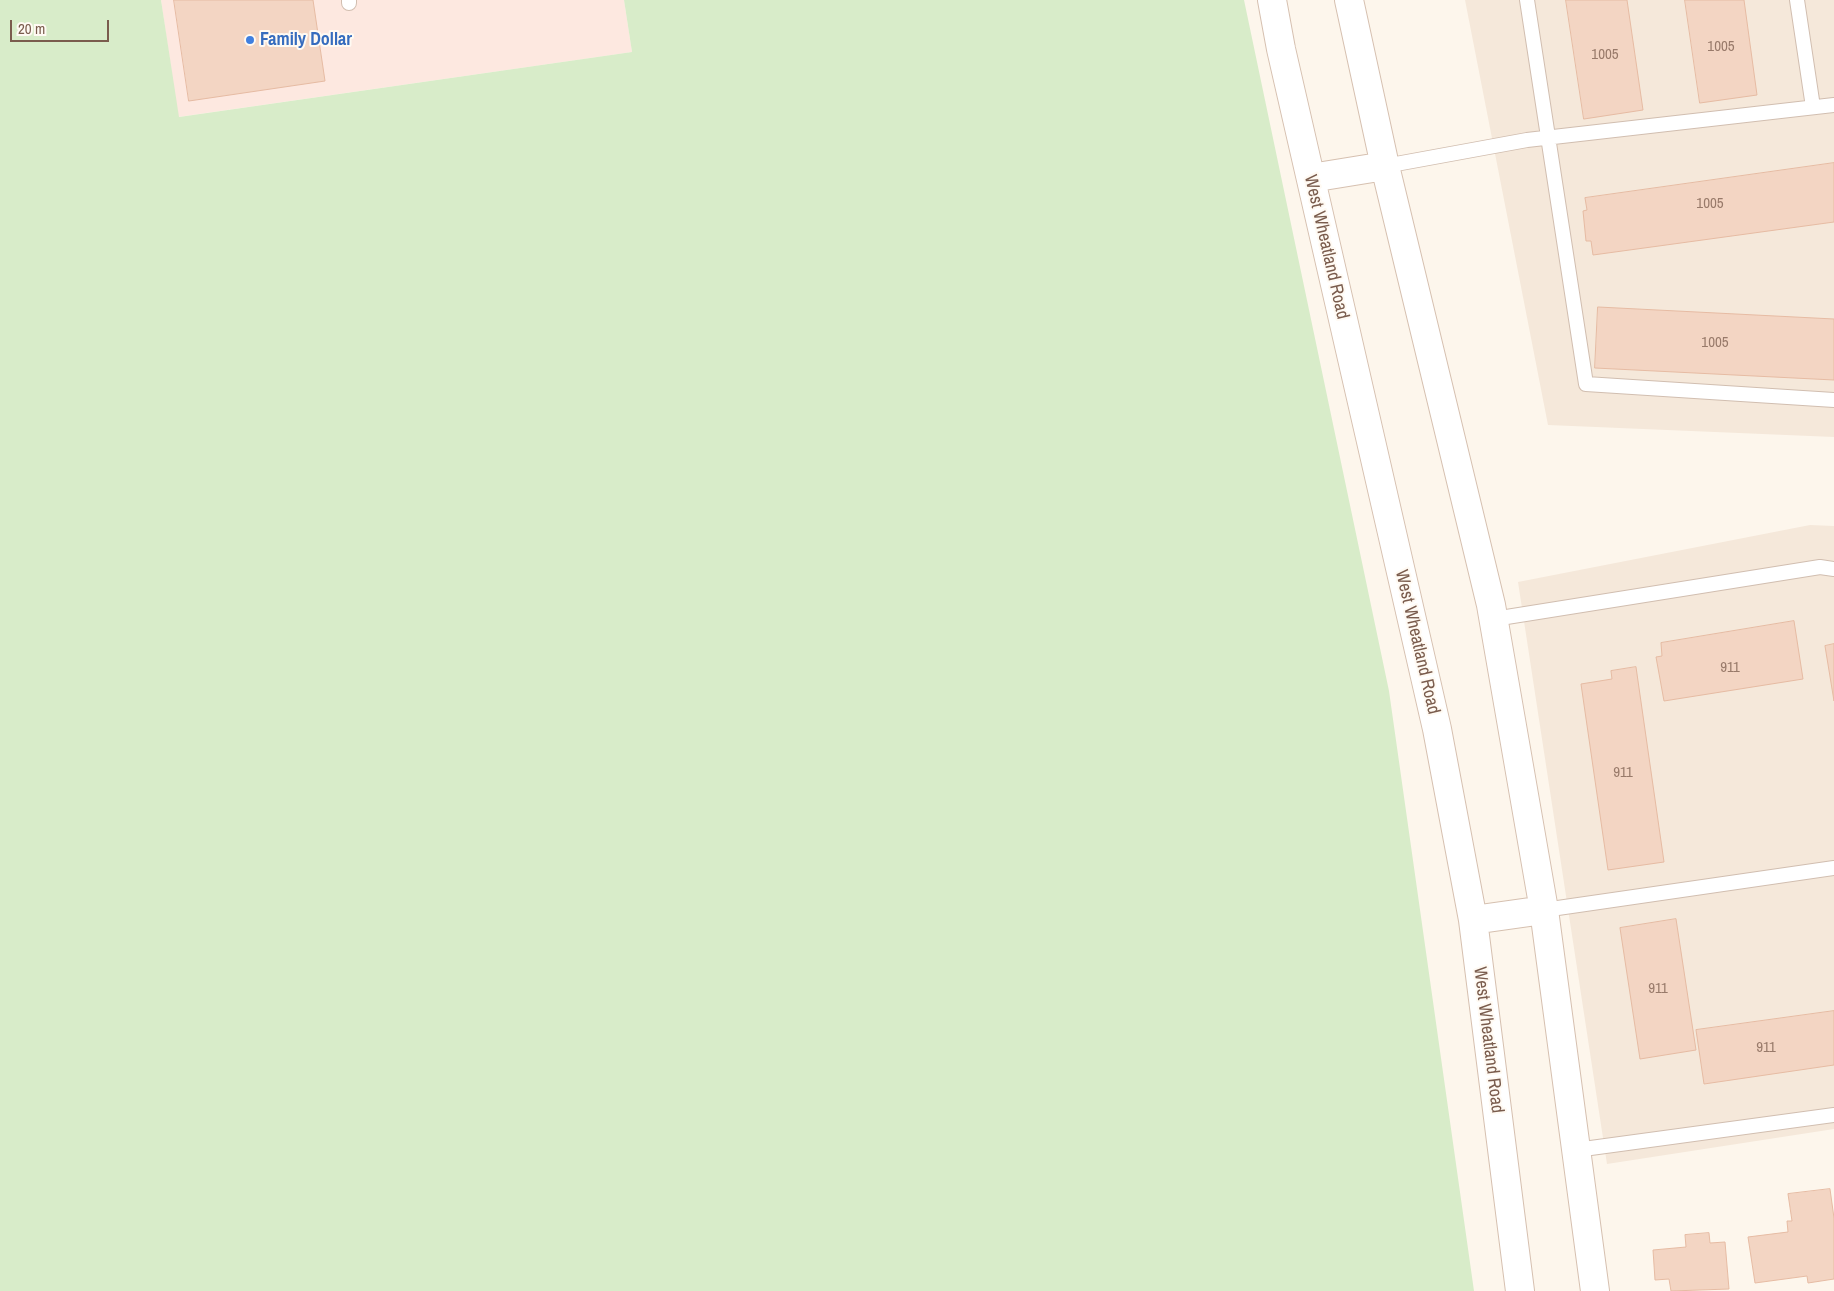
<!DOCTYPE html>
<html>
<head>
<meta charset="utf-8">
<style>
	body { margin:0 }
	#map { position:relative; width:1834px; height:1291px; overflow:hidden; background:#fdf6ec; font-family:"Archivo Narrow",sans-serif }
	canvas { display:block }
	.scale { position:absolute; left:10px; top:20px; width:99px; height:22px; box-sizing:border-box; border:2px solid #7a5c4d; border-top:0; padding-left:6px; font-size:15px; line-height:18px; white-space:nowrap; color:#7a5c4d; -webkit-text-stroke:4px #fffaf3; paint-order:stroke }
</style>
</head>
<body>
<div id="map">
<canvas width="1834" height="1291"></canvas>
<div class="scale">20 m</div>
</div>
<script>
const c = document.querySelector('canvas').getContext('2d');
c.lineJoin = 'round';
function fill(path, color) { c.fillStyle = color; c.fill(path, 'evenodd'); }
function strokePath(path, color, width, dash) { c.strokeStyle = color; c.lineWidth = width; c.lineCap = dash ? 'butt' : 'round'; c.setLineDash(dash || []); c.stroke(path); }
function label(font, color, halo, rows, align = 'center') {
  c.font = font + ' "Archivo Narrow",sans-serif'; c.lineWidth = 4; c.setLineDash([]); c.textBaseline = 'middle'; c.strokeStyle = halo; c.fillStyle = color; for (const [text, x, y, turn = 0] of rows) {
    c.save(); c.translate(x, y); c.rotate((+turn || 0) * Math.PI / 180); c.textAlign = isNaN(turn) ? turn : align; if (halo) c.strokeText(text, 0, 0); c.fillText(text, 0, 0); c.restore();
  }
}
const residential = new Path2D(`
	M 1465,0 L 1834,0 L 1834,437 L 1548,425 Z
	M 1810,525 L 1834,526 L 1834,1129 L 1607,1164 L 1518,582 Z`);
const commercial = new Path2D(`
	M 161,0 L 624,0 L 632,52 L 178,117 Z`);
const green = new Path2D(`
	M 0,0 L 161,0 L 179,117 L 632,52 L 624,0 L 1244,0 L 1389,691 L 1474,1291 L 0,1291 Z`);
const building = new Path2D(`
	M 174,0 L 313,0 L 325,81 L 189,101 Z
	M 1566,0 L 1627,0 L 1643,110 L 1584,119 Z
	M 1685,0 L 1744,0 L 1757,95 L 1700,103 Z
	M 1834,163 L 1834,222 L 1593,255 L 1591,241 L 1586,241 L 1583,211 L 1587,210 L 1585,198 Z
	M 1598,307 L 1834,319 L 1834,380 L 1595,368 Z
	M 1794,621 L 1803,679 L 1664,701 L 1656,657 L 1662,656 L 1661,643 Z
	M 1834,644 L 1834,701 L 1825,646 Z
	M 1636,667 L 1664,862 L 1608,870 L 1581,684 L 1612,679 L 1611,671 Z
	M 1676,919 L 1696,1050 L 1640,1059 L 1620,928 Z
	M 1834,1011 L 1834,1065 L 1704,1084 L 1696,1030 Z
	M 1830,1189 L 1834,1218 L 1834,1279 L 1808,1283 L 1807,1276 L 1755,1283 L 1748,1237 L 1788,1232 L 1787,1221 L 1792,1221 L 1788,1194 Z
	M 1709,1233 L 1710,1243 L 1725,1242 L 1729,1289 L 1671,1291 L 1669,1279 L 1655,1280 L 1653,1250 L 1686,1247 L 1685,1235 Z`);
const service = new Path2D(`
	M 349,0 L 349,3
	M 1527,0 L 1586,384 L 1834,400
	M 1797,0 L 1813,107
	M 1385,166 L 1527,140 L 1834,105
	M 1494,619 L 1820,567 L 1834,569
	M 1544,910 L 1834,868
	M 1576,1150 L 1834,1115`);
const secondary = new Path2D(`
	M 1272,0 L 1281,49 L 1437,729 L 1473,920 L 1520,1291
	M 1349,0 L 1385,166 L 1491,605 L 1544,910 L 1595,1291
	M 1311,178 L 1385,166
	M 1473,920 L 1544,910`);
const markers = [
	[250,40,5,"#3f7fe0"]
];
const numberNames = [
	["1005",1721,47],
	["1005",1605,55],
	["1005",1710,204],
	["1005",1715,343],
	["911",1730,668],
	["911",1623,773],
	["911",1658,989],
	["911",1766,1048]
];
const shopNames = [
	["Family Dollar",260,40]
];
const streetNames = [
	["West Wheatland Road",1326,247,77],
	["West Wheatland Road",1417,642,77],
	["West Wheatland Road",1488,1040,83]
];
fill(residential, '#f5e8da');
fill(commercial, '#fde8e0');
fill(green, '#d8ecc9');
fill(building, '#f3d5c3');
strokePath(building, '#e6bba3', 1);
strokePath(service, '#d1beb0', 16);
strokePath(secondary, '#d6c0b0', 30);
strokePath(service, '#fff', 14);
strokePath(secondary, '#fff', 28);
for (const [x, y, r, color] of markers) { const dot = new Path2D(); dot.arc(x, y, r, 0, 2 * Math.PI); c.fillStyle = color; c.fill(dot); strokePath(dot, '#fffaf3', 2); }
label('15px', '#987a6a', null, numberNames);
label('bold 18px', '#366cbe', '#fffaf3', shopNames, 'left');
label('18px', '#7a5c4d', '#fffaf3', streetNames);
</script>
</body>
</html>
